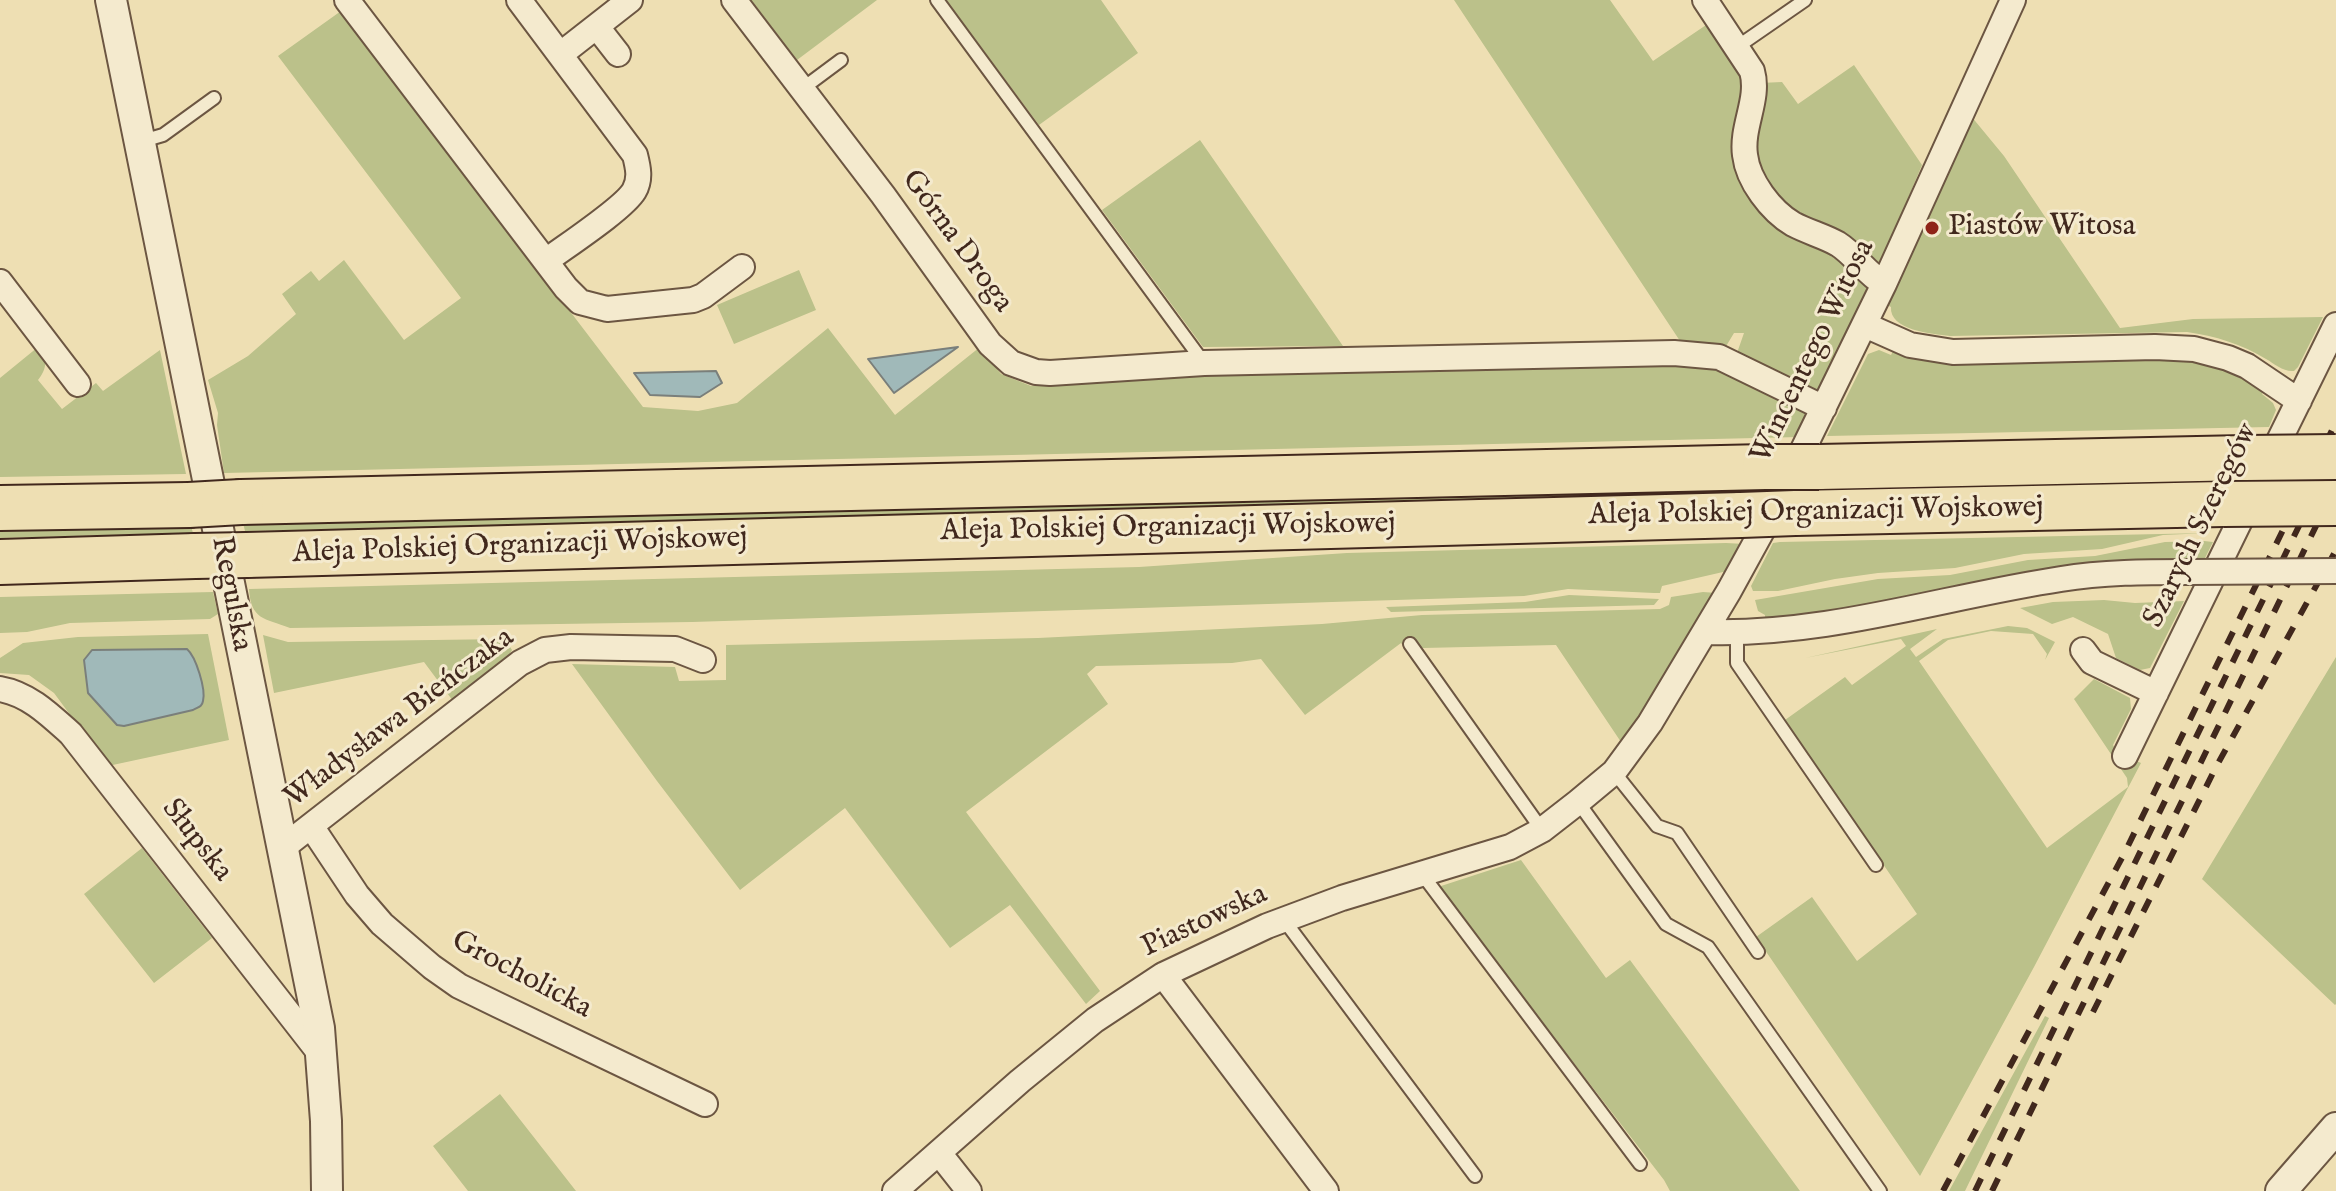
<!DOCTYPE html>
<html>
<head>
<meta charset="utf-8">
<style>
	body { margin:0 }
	canvas { display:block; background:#eedfb3 }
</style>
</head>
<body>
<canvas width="2336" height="1191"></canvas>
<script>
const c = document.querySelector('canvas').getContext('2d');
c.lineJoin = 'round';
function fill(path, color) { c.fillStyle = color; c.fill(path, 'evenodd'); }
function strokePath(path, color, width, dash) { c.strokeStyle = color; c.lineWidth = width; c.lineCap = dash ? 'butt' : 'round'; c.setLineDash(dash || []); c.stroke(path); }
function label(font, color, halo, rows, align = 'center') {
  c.font = font + ' "IM FELL English",serif'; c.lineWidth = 6; c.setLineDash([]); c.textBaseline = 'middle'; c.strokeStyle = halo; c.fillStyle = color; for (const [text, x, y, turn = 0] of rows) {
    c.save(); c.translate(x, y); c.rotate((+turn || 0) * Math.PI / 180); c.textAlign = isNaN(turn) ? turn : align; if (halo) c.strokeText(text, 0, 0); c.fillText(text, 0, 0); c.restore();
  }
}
const green = new Path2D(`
	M 751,0 L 877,0 L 797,60 Z
	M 946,0 L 1101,0 L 1138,53 L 1039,125 Z
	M 1454,0 L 1610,0 L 1653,61 L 1709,23 L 1745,80 L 1741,122 L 1777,218 L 1866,280 L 1872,289 L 1820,393 L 1737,353 L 1744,333 L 1734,333 L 1725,348 L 1682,344 Z
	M 341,11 L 643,407 L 698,411 L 737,403 L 828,328 L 895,415 L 980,347 L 1001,374 L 1031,386 L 1258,371 L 1692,364 L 1730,374 L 1810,412 L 1800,437 L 224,473 L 217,425 L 218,413 L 208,380 L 248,356 L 296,314 L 282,294 L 311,271 L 319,281 L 344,260 L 404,340 L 461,298 L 278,56 Z
	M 1854,65 L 1922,165 L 1883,258 L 1876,267 L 1775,200 L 1753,151 L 1760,83 L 1782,82 L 1798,104 Z
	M 1971,116 L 2004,156 L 2120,328 L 2193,319 L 2323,317 L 2298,367 L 2294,371 C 2283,372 2275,364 2266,359 C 2242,344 2215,336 2187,332 L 1950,336 C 1932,334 1889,330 1891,307 L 1885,304 Z
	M 1200,140 L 1343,346 L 1203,347 L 1102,210 Z
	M 799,270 L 816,310 L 734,344 L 717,305 Z
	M 38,347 C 47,360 48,367 38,380 L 62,409 L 96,383 L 103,391 L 160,350 L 186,474 L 0,477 L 0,378 Z
	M 1894,349 L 2165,356 L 2222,366 L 2265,389 L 2262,394 L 2273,403 L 2276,410 L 2269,427 L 1827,436 L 1868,354 L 1879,350 L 1891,355 Z
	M 2244,478 L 2242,483 L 1799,492 L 1802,487 Z
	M 1756,485 L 1751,496 L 768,521 L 245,531 L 243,523 Z
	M 191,526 L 193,533 L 0,538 L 0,528 Z
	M 2208,533 L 2163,535 L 2102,549 L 2024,554 L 1955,568 L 1878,573 L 1835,579 L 1778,591 L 1753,591 L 1751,586 L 1773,543 L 1780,542 Z
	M 2204,541 L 2213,542 L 2205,558 L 2196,558 L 2195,561 L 1765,620 L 1765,615 L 1758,611 L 1755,600 L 1878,579 L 1950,575 L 2028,560 L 2095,556 L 2165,542 Z
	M 1726,543 L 1745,544 L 1729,573 L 1723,572 L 1662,586 L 1660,593 L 1654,593 L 1568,589 L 1524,596 L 692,622 L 290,628 C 264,618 251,620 249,589 L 1139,567 L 1347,553 Z
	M 213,592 L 218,614 L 210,619 L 70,623 L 27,632 L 0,633 L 0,597 Z
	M 1703,592 L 1717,593 L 1623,745 L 1556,645 L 1423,648 L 1409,654 L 1401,643 L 1305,715 L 1261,659 L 1232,663 L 1096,666 L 1087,674 L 1108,704 L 966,812 L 1100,991 L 1086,1004 L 1010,905 L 950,948 L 845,808 L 740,890 L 657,781 L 572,664 L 675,667 L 679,681 L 726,680 L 726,645 L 1038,638 L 1322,624 L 1422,615 L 1660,609 L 1669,605 L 1671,597 Z
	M 1569,595 L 1659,599 L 1654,605 L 1391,612 L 1386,607 L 1525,602 Z
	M 2104,600 L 2135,603 L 2184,601 L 2150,668 L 2140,670 L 2116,658 L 2108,634 L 2073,617 L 2052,624 L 2020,608 L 2053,602 Z
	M 2008,626 L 2027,628 L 2055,642 L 2045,660 L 2047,654 L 2033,634 L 1991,631 L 1948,640 L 1919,661 L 2047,848 L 2128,787 L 2127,778 L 2074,699 L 2094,679 L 2130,698 L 2131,709 L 2113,745 L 2117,752 L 2141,763 L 2034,967 L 1920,1176 L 1756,937 L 1812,897 L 1857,961 L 1917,914 L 1785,720 L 1845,677 L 1852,685 L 1906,646 L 1901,639 L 1805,658 L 1937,629 L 1910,649 L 1916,657 L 1943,639 Z
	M 208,634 L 229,740 L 108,766 L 54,693 L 29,675 L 0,673 L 0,658 L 23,643 L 78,637 ZM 88,693 L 193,710 L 124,726 L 117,725 Z
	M 263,635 L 288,642 L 505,639 L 512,650 L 507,659 L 453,701 L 424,662 L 274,693 Z
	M 2336,657 L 2336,1004 L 2335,1005 L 2202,879 Z
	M 142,848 L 212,938 L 154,983 L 84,894 Z
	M 1521,860 L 1606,978 L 1630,960 L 1800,1191 L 1670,1191 L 1664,1180 L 1438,887 Z
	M 2045,1016 L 2049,1018 L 1965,1191 L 1949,1191 Z
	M 500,1094 L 576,1191 L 468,1191 L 433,1146 Z`);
const water = new Path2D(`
	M 958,347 L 894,393 L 868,359 Z
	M 716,371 L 722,383 L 700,397 L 650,395 L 634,373 Z
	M 187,649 C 196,657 206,689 203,701 C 202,707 198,707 193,710 L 124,726 L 117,725 L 88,693 L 84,660 L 92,650 Z`);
const service = new Path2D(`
	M 937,0 L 1204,363
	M 1737,47 L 1805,0
	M 802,89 L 841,60
	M 139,142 L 163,135 L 214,98
	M 1737,632 L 1737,663 L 1876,865
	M 1410,644 L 1542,830
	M 1614,772 L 1657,826 L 1677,833 L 1758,952
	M 1578,802 L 1666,924 L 1708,947 L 1880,1191
	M 1422,874 L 1640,1164
	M 1284,920 L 1475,1176`);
const minor = new Path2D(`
	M 347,0 L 566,288 L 580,302 L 607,309 L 693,300 L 703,296 L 742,267
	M 519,0 L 635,155 C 638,167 641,179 634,191 C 623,209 566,246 546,261
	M 734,0 L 883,195 L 990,344 L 1011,363 L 1036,372 L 1050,373 L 1204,363 L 1674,353 L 1719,357 L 1824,408
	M 1705,0 L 1752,71 C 1760,99 1741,126 1745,155 C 1748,181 1771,211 1793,224 C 1808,232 1824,236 1838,244 C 1854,254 1866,273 1884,284
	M 597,27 L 618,54
	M 561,54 L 630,0
	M 0,282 L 78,384
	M 1865,325 L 1910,345 L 1953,352 L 2155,347 L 2194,349 L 2228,358 L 2247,366 L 2299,401
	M 2268,463 L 2336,325
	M 1792,472 L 1884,284 L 2013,0
	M 1705,632 C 1827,636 1942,597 2061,579 C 2103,572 2146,572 2189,572
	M 2083,650 L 2092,662 L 2156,693
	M 0,689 C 29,694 50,715 71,734 L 322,1056
	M 2125,756 L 2252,496
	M 311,826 L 357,895 L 382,924 L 432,967 L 459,986 L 498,1005 L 705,1104
	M 281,849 L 520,663 L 545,650 L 571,647 L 675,649 L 703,660
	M 1163,975 L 1326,1191
	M 939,1153 L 969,1191
	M 895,1191 L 1020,1081 L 1095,1020 L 1163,975 L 1267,926 L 1342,898 L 1510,847 L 1542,830 L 1578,802 L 1614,772 L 1650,723 L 1729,591 L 1774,509`);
const tertiary = new Path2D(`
	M 111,0 L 319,1028 L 326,1121 L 327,1191
	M 2281,1191 L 2336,1128`);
const motorway = new Path2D(`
	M 1819,467 L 2245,458
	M 241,502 L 1765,467
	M 0,508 L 189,505
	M 1795,513 L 2223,504
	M 247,555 L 1741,515
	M 0,562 L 195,556`);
const rail = new Path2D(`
	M 2093,1012 L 2216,767 L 2336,550
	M 1943,1191 L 2124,854 L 2336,422
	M 1975,1191 L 2336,450
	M 1992,1191 L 2336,485`);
const minorBridge = new Path2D(`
	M 2189,572 L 2336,571`);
const motorwayBridge = new Path2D(`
	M 2245,458 L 2336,457
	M 1765,467 L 1819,467
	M 2223,504 L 2336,503
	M 189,505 L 241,502
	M 1741,515 L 1795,513
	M 195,556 L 247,555`);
const markers = [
	[1932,228,8,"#8f2418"]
];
const poiNames = [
	["Piastów Witosa",1948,228]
];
const streetNames = [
	["Górna Droga",956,242,54],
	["Wincentego Witosa",1814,352,-64],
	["Aleja Polskiej Organizacji Wojskowej",1816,513,-1],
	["Szarych Szeregów",2202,526,-64],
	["Aleja Polskiej Organizacji Wojskowej",1168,529,-1],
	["Aleja Polskiej Organizacji Wojskowej",520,547,-2],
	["Regulska",230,594,79],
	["Władysława Bieńczaka",400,719,-37],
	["Słupska",196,841,52],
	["Piastowska",1205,922,-25],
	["Grocholicka",521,976,28]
];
fill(green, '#bbc18a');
fill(water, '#a0b9b9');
strokePath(water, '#7a7f7b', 2);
strokePath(service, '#6c5642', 16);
strokePath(minor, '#6c5642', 28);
strokePath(tertiary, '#6c5642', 34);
strokePath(motorway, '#41281d', 48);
strokePath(service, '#f4eace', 12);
strokePath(minor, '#f4eace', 24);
strokePath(tertiary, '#f4eace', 30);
strokePath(motorway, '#eedfb3', 44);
strokePath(rail, '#41281d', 6, [14, 14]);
strokePath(minorBridge, '#6c5642', 28, []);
strokePath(motorwayBridge, '#41281d', 48, []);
strokePath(minorBridge, '#f4eace', 24);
strokePath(motorwayBridge, '#eedfb3', 44);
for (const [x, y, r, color] of markers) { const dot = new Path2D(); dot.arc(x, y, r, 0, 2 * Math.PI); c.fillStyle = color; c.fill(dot); strokePath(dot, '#f4eace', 3); }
label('30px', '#41281d', '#f4eace', poiNames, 'left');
label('30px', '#41281d', '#f4eace', streetNames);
</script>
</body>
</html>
